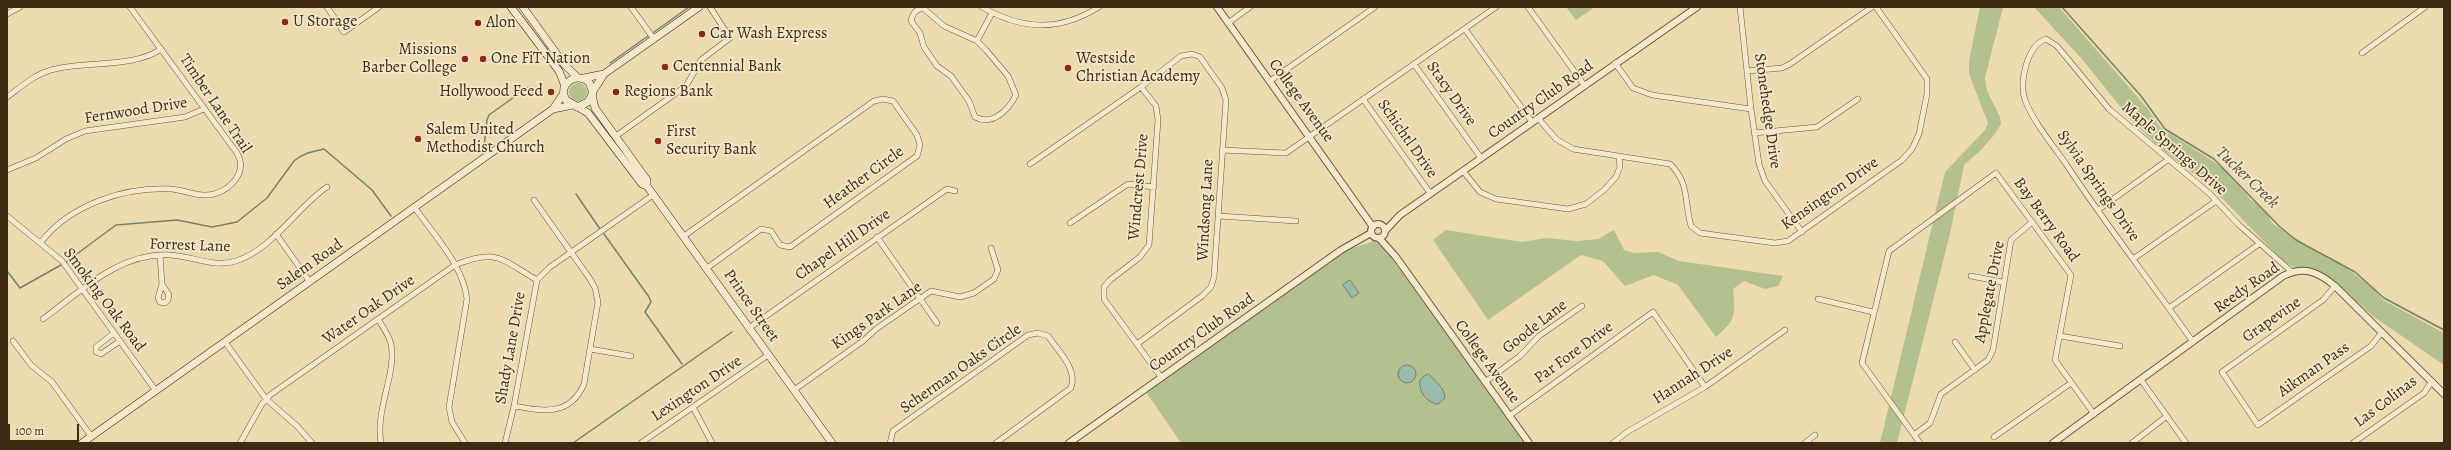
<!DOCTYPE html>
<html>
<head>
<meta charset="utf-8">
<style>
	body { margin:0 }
	#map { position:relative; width:2451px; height:450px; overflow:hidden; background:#ecdbaf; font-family:Alegreya,serif }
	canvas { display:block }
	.frame { position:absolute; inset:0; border:8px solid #3f2a14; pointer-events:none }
	.scale { position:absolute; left:8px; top:424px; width:71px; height:18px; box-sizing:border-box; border:2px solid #3f2a14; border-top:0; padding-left:5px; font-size:12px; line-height:14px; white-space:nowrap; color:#3f2a14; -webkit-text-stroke:3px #f3e8cb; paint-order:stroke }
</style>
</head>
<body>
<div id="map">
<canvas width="2451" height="450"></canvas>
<div class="frame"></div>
<div class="scale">100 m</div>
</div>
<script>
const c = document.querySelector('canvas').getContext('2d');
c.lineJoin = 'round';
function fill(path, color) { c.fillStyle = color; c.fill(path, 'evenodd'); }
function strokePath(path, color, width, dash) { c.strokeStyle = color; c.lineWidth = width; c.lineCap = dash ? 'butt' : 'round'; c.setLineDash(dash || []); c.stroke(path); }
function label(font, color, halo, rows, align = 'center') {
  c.font = font + ' Alegreya,serif'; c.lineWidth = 3.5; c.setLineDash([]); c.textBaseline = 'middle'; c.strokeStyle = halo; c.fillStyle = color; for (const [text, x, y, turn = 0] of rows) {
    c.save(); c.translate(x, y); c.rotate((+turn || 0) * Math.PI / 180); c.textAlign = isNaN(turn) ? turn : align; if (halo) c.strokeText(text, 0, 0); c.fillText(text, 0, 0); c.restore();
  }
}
const green = new Path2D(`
	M 1566,7 L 1595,7 L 1576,20 Z
	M 1980,7 L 2003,7 L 1985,78 L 1987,91 L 2000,117 L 2001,124 L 1995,134 L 1981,150 L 1964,165 L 1950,234 L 1897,443 L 1880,443 L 1945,172 L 1985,130 L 1988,123 L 1969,74 L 1969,61 Z
	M 2034,7 L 2059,7 L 2147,108 L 2160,127 L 2225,169 L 2251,200 L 2265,210 L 2273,224 L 2330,260 L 2337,261 L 2374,289 L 2383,300 L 2444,333 L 2444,365 L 2374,317 L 2326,277 L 2298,270 L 2283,261 L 2212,188 L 2157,145 L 2132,121 L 2081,58 Z
	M569 92a9 9 0 1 1 18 0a9 9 0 1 1-18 0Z
	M 1446,230 L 1522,242 L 1546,238 L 1577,241 L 1598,239 L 1614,230 L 1624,250 L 1634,253 L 1658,252 L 1679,261 L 1783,276 L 1778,286 L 1765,289 L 1744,281 L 1733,289 C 1735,315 1737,319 1716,337 L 1678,285 L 1654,275 L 1625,286 L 1603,261 L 1581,255 L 1488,320 L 1433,240 Z
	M 1374,241 L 1380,244 L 1387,252 L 1527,443 L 1181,443 L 1146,392 L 1344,251 Z`);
const water = new Path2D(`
	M 1350,280 L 1359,293 L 1352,298 L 1343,285 Z
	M1398 374a9 9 0 1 1 18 0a9 9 0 1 1-18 0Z
	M 1429,374 C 1436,383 1444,386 1445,398 L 1438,404 C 1427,403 1418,391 1420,380 L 1424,376 Z`);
const stream = new Path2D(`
	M 2062,7 L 2141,96 L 2165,129 L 2214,159 L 2279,226 L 2296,240 L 2355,272 L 2384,298 L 2444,330
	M 654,32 L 689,7
	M 610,63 L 648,36
	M 484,147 L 487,120 L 489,115 L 528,87
	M 576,194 L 600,229
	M 604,234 L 649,297 L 651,302 L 645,312 L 682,364
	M 66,262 L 116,225 L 177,220 L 212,227 L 237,222 L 267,198 L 294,161 C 303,153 312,152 324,149 L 372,190 L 391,216
	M 7,271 L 20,288 L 61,265
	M 573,443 L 732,332`);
const minor = new Path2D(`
	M 327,7 L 344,32 L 379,7
	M 631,7 L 654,39
	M 982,7 C 1022,30 1059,32 1099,7
	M 1528,7 L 1584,85
	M 1740,7 L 1751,109 L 1759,164 L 1765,181 L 1802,232
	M 923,8 L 944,26 L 977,41 L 986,50 L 1008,76 L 1016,95 C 1008,111 992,126 975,117 L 969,101 L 951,76 L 937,66 L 924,47 L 920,33 L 911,21 C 913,13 915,10 923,8 Z
	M 7,14 L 20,7
	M 1228,23 L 1250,7
	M 1465,29 L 1532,122
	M 977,41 L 992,13
	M 2362,53 L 2425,7
	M 1615,63 L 1633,88 L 1652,95 L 1751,109
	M 1414,64 L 1481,158
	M 1747,71 L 1782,68 L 1790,64 L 1872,7
	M 1270,81 L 1375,7
	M 1141,87 L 1156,106 L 1158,120 L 1149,245 L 1140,257 L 1110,280 L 1104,287 L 1104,299 L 1161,377
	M 7,97 C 22,86 36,73 55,69 C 86,61 134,68 161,49
	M 1363,99 L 1430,193
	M 1538,118 L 1556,139 L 1573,149 L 1670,164 C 1690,183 1684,202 1691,226 L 1700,233 L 1775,243 L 1788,241 L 1902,160 L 1912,149 L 1919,134 L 1927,94 L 1927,79 L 1876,7
	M 1754,133 L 1817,127 L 1858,99
	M 616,136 L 686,86 L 701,60 L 730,38 L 710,7
	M 1222,150 L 1286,153 L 1496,7
	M 1030,164 L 1141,87 L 1181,56 L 1192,54 L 1200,57 L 1222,88 L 1226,100 L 1214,277 L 1211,287 L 1202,296 L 1137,344
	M 7,170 L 36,158 L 66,139 L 85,131 L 185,117 L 204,109
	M 1463,171 L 1480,192 L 1496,199 L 1568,209 L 1586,204 L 1604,190 L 1616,177 L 1620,167 L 1619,157
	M 415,208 C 434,235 463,265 467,299 L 449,407 L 452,422 L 465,443
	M 2098,210 L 2169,159
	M 7,216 L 62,261 L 156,391
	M 1219,216 L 1296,221
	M 1070,223 L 1128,184 L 1154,187
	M 276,234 L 310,282
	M 684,236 L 874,101 L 883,99 L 893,101 L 917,135 L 920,145 L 917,156 L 790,247 L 780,245 L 771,231 L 761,229 L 707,268
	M 877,237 L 937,323
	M 41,242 C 71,204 124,187 171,189 C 185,190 200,198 214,194 C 231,189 248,172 237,153 L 130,7
	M 160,255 L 162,284 L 158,298 L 160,302 L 165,303 L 168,300 L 169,295 L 162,284
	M 2133,259 L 2216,201
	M 1971,276 L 2002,282
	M 2335,286 L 2323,300 L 2222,372 L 2258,425 L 2371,346 L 2382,332
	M 1818,299 L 1873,312
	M 2169,308 L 2259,244
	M 43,319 C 81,291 120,252 170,255 C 192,256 214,268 236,261 C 273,249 296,208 327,187
	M 378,319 C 383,327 389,335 391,344 C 397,373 375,409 381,443
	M 749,328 L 947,189 L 955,191
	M 114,333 L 96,347 L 96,352 L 101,354 L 120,341
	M 2060,336 L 2120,346
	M 13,341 L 31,365 L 52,382 L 91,436
	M 225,342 L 266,399 L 297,426 L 312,443
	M 1955,342 L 1975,370
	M 2193,342 C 2151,282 2106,225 2066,164 C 2052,144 2034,123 2025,100 C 2019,82 2027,45 2046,39 L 2057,46 L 2109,109 L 2210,194 L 2239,225 L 2292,272
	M 590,349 L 631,356
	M 2141,380 L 2186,443
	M 1485,382 L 1520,356 L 1539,336 L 1582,306
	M 794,390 L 863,341 L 876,329 L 931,291 L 960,297 L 974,293 L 994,279 L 998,270 L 991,248
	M 514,406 C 542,411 570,417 584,384 L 598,302 L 595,288 L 590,279 L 534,200
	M 693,407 L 712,443
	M 1509,416 L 1653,312 L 1705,387
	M 1914,435 L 1930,423 L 1941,394 L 1988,360 L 1993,350 L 2011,240 L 2031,223
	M 1994,437 L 2071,383
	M 240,443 L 262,404 L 270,395 L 455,265 C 498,248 500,259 537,280
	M 505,443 L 514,406 L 537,280 L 550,267 L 653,195
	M 641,443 L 768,355
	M 890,443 L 893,431 L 1028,335 L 1038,333 L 1048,336 C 1058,351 1078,369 1071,388 L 996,443
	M 1613,443 L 1627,432 L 1705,387 L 1785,330
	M 1805,443 L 1815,435
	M 1920,443 L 1862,363 L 1889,251 L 1996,173 L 2071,275 L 2055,360 L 2094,414
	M 2132,443 L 2167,416
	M 2353,443 L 2424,393 L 2432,381`);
const tertiary = new Path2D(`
	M 1217,7 L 1373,227
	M1371 231a7 7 0 1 1 14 0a7 7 0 1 1-14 0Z
	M 1385,231 L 1400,215 L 1697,7
	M 1379,238 L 1396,257 L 1529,443
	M 1069,443 L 1341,250 L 1371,233
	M 2053,443 L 2283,276 C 2304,266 2317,271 2335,286 L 2444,394`);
const secondary = new Path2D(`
	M 511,7 L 559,71 L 565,86
	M 523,7 L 564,64 L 577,77
	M 584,78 L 604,74
	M 593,91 L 604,74 L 699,7
	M 592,95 L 595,108 L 647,180 L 647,186
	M 577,107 L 588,102 L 593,93 L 589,82 C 575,71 557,85 566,100 L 588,113 L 642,184 L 647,186 L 832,443
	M 553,109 L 564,93
	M 82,443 L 553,109 L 573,105`);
const markers = [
	[285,22,4,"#8f2418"],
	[478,23,4,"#8f2418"],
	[702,34,4,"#8f2418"],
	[465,59,4,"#8f2418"],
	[483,59,4,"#8f2418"],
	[665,67,4,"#8f2418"],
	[1068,68,4,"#8f2418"],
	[551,92,4,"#8f2418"],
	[616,92,4,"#8f2418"],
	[418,139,4,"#8f2418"],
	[658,141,4,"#8f2418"]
];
const poiNames = [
	["U Storage",293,22],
	["Alon",486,23],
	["Car Wash Express",710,34],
	["Missions",457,50,"right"],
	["Barber College",457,68,"right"],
	["One FiT Nation",491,59],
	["Westside",1076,59],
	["Christian Academy",1076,77],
	["Centennial Bank",673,67],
	["Hollywood Feed",543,92,"right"],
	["Regions Bank",624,92],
	["Salem United",426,130],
	["Methodist Church",426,148],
	["First",666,132],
	["Security Bank",666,150]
];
const streetNames = [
	["Stacy Drive",1451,94,55],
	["Country Club Road",1541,100,-35],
	["College Avenue",1301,101,54],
	["Timber Lane Trail",215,104,56],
	["Fernwood Drive",136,111,-9],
	["Stonehedge Drive",1767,111,82],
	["Schichtl Drive",1407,139,55],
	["Maple Springs Drive",2174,149,41],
	["Heather Circle",864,178,-36],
	["Sylvia Springs Drive",2098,186,55],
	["Windcrest Drive",1139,187,-85],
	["Kensington Drive",1830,194,-35],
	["Windsong Lane",1206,210,-87],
	["Bay Berry Road",2046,220,54],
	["Chapel Hill Drive",843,245,-35],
	["Forrest Lane",190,246,2],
	["Salem Road",310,265,-35],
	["Reedy Road",2247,288,-35],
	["Applegate Drive",1990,292,-79],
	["Smoking Oak Road",104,300,53],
	["Prince Street",751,306,55],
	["Water Oak Drive",369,310,-35],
	["Kings Park Lane",877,316,-35],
	["Grapevine",2272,320,-35],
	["Goode Lane",1535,327,-38],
	["Country Club Road",1202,333,-35],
	["Shady Lane Drive",511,348,-80],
	["Par Fore Drive",1574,353,-36],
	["College Avenue",1487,362,54],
	["Scherman Oaks Circle",961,369,-35],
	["Aikman Pass",2314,370,-35],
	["Hannah Drive",1693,376,-33],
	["Lexington Drive",697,389,-34],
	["Las Colinas",2386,402,-37]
];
const waterNames = [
	["Tucker Creek",2247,178,44]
];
fill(green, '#b3c18f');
fill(water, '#99bba9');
strokePath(water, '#75816d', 1);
strokePath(stream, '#75816d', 1.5);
strokePath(minor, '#6a563b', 6);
strokePath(tertiary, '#6a563b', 8);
strokePath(secondary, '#3f2a14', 8);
strokePath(minor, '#f3e8cb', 5);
strokePath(tertiary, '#f3e8cb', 6);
strokePath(secondary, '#f3e8cb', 7);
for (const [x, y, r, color] of markers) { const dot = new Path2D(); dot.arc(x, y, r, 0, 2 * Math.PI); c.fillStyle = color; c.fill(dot); strokePath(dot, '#f3e8cb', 1.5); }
label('16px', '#3f2a14', '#f3e8cb', poiNames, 'left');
label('16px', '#3f2a14', '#f3e8cb', streetNames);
label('italic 17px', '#564e39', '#f3e8cb', waterNames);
</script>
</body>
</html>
